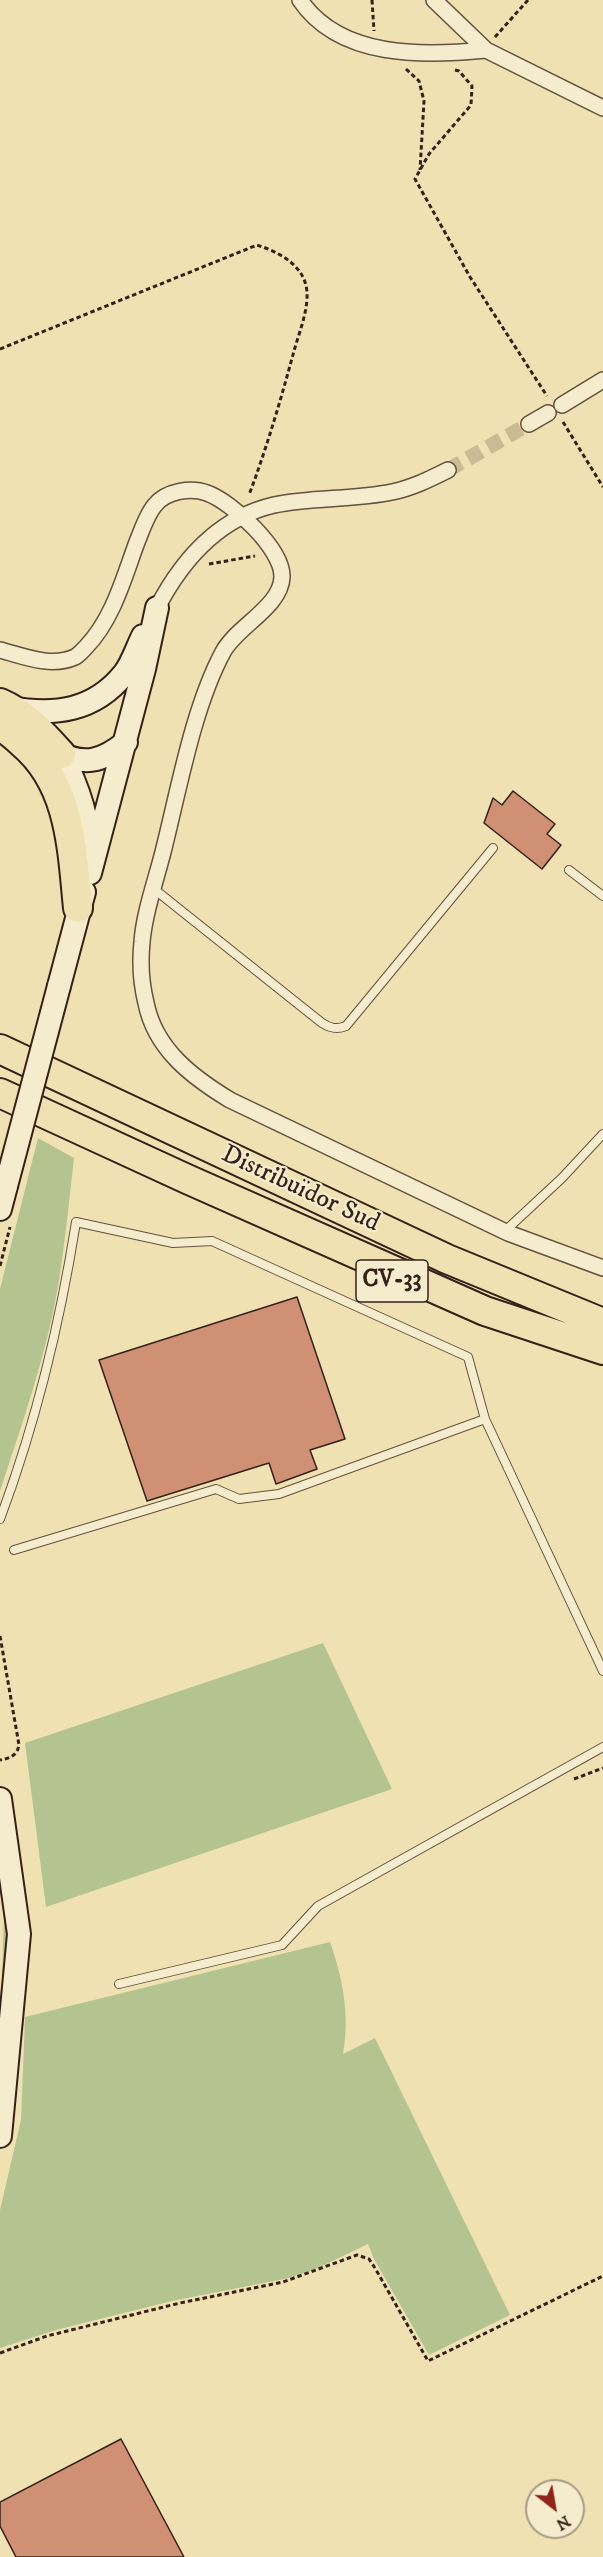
<!DOCTYPE html>
<html>
<head>
<meta charset="utf-8">
<style>
	body { margin:0 }
	#map { position:relative; width:603px; height:2557px; overflow:hidden; background:#f0e1b2; font-family:"IM FELL DW Pica",serif }
	canvas { display:block }
	.north { position:absolute; left:525px; top:2479px; width:60px; height:60px; box-sizing:border-box; background:#f5eccd; border:2px solid #a99b85; border-radius:50%; rotate:149deg; font-size:16px; font-weight:700; line-height:24px; text-align:center; color:#362119 }
	.north::after { content:''; display:block; margin:auto; width:21px; height:27px; background:#8f2418; clip-path:polygon(50% 0,100% 100%,50% 72%,0 100%) }
</style>
</head>
<body>
<div id="map">
<canvas width="603" height="2557"></canvas>
<div class="north">N</div>
</div>
<script>
const c = document.querySelector('canvas').getContext('2d');
c.lineJoin = 'round';
function fill(path, color) { c.fillStyle = color; c.fill(path, 'evenodd'); }
function strokePath(path, color, width, dash) { c.strokeStyle = color; c.lineWidth = width; c.lineCap = dash ? 'butt' : 'round'; c.setLineDash(dash || []); c.stroke(path); }
function label(font, color, halo, rows, align = 'center') {
  c.font = font + ' "IM FELL DW Pica",serif'; c.lineWidth = 4.5; c.setLineDash([]); c.textBaseline = 'middle'; c.strokeStyle = halo; c.fillStyle = color; for (const [text, x, y, turn = 0] of rows) {
    c.save(); c.translate(x, y); c.rotate((+turn || 0) * Math.PI / 180); c.textAlign = isNaN(turn) ? turn : align; if (halo) c.strokeText(text, 0, 0); c.fillText(text, 0, 0); c.restore();
  }
}
const green = new Path2D(`
	M 38,1138 L 74,1158 C 69,1201 65,1244 58,1287 C 46,1356 22,1424 0,1491 L 0,1289 Z
	M 323,1643 L 392,1789 L 46,1907 L 25,1743 Z
	M 0,1884 L 3,1886 L 8,1942 L 0,2043 L 4,1912 Z
	M 330,1942 C 343,1978 350,2017 343,2054 L 375,2038 L 510,2315 L 429,2355 L 374,2259 L 368,2244 L 318,2268 L 289,2278 L 172,2301 L 56,2330 L 0,2348 L 0,2210 L 21,2120 L 25,2017 Z`);
const building = new Path2D(`
	M 513,791 L 555,824 L 547,834 L 561,845 L 542,869 L 484,823 L 493,798 L 502,805 Z
	M 297,1297 L 345,1439 L 310,1450 L 317,1469 L 276,1484 L 269,1463 L 147,1501 L 99,1360 Z
	M 121,2439 L 184,2557 L 16,2557 L 0,2526 L 0,2502 Z`);
const streetTunnel = new Path2D(`
	M 448,470 L 529,424`);
const path = new Path2D(`
	M 372,0 L 374,31
	M 495,37 L 528,0
	M 406,69 L 419,81 L 424,101 L 420,170
	M 455,70 L 459,71 L 472,86 L 471,105 L 429,154 L 415,179 L 470,277 L 547,396
	M 0,349 L 257,245 C 279,252 306,266 307,293 C 308,311 299,333 294,351 C 281,399 267,447 249,495
	M 563,422 L 603,487
	M 209,564 L 255,556
	M 0,1266 L 10,1227
	M 0,1636 L 19,1745 C 17,1756 10,1758 0,1760
	M 574,1779 L 603,1768
	M 0,2353 L 47,2336 L 180,2303 L 283,2282 L 357,2255 L 369,2259 L 375,2268 L 428,2361 L 603,2276`);
const lane = new Path2D(`
	M 569,870 L 603,896
	M 154,889 L 322,1023 C 330,1028 337,1030 346,1026 L 493,848
	M 505,1231 L 562,1178 L 603,1134
	M 0,1519 C 36,1423 60,1323 76,1222 L 173,1243 L 212,1241 L 468,1357 L 485,1419 L 603,1671
	M 14,1550 L 216,1489 L 239,1499 L 279,1494 L 485,1419
	M 119,1984 L 282,1945 L 318,1906 L 603,1747`);
const street = new Path2D(`
	M 300,0 C 340,59 424,56 486,50
	M 434,0 L 486,50 L 603,108
	M 562,405 L 603,380
	M 529,424 L 548,413
	M 157,608 C 182,560 218,518 274,505 C 312,497 354,500 392,492 C 412,488 430,479 448,470
	M 0,650 C 23,656 51,668 75,657 C 79,655 83,650 86,647 C 113,619 124,577 137,542 C 142,530 147,514 155,505 C 166,491 191,487 207,493 C 232,502 283,549 282,577 C 281,607 237,626 223,652 C 193,708 179,789 163,852 C 156,880 144,913 142,942 C 140,961 141,983 146,1003 C 155,1049 192,1077 230,1100 L 508,1233 L 603,1268`);
const secondary = new Path2D(`
	M 10,708 C 55,716 94,711 124,674 C 132,664 137,648 143,636
	M 56,752 C 84,766 102,762 126,742
	M 61,754 C 78,786 89,818 90,854
	M 90,873 L 144,669 L 157,608
	M 59,986 L 84,892
	M 0,1209 L 6,1186
	M 0,1799 L 19,1934 L 0,2136`);
const highway = new Path2D(`
	M 0,703 C 24,713 44,735 61,754
	M 0,727 C 9,730 15,737 22,743 C 71,784 72,849 78,908
	M 0,1049 L 447,1259 L 603,1323
	M 0,1093 L 187,1179 L 485,1311 L 603,1350`);
const secondaryBridge = new Path2D(`
	M 6,1186 L 59,986`);
const shields = [
	[392,1281,72]
];
const shieldNames = [
	["CV-33",392,1281]
];
const streetNames = [
	["Distribuïdor Sud",300,1190,25]
];
fill(green, '#b4c490');
fill(building, '#cf9073');
strokePath(building, '#362119', 1.5);
strokePath(streetTunnel, '#cbbb93', 15, [15, 8]);
strokePath(lane, '#64513f', 10);
strokePath(street, '#64513f', 18);
strokePath(secondary, '#362119', 26);
strokePath(highway, '#362119', 32);
strokePath(path, '#362119', 3, [4.5, 3]);
strokePath(lane, '#f5eccd', 8);
strokePath(street, '#f5eccd', 15);
strokePath(secondary, '#f5eccd', 22);
strokePath(highway, '#f0e1b2', 28);
strokePath(secondaryBridge, '#362119', 26, []);
strokePath(secondaryBridge, '#f5eccd', 22);
for (const [x, y, w] of shields) { const box = new Path2D(); box.roundRect(x - w / 2, y - 21, w, 42, 4.5); c.fillStyle = '#f5eccd'; c.fill(box); strokePath(box, '#362119', 1.5); }
label('bold 24px', '#362119', null, shieldNames);
label('26px', '#362119', '#f5eccd', streetNames);
</script>
</body>
</html>
